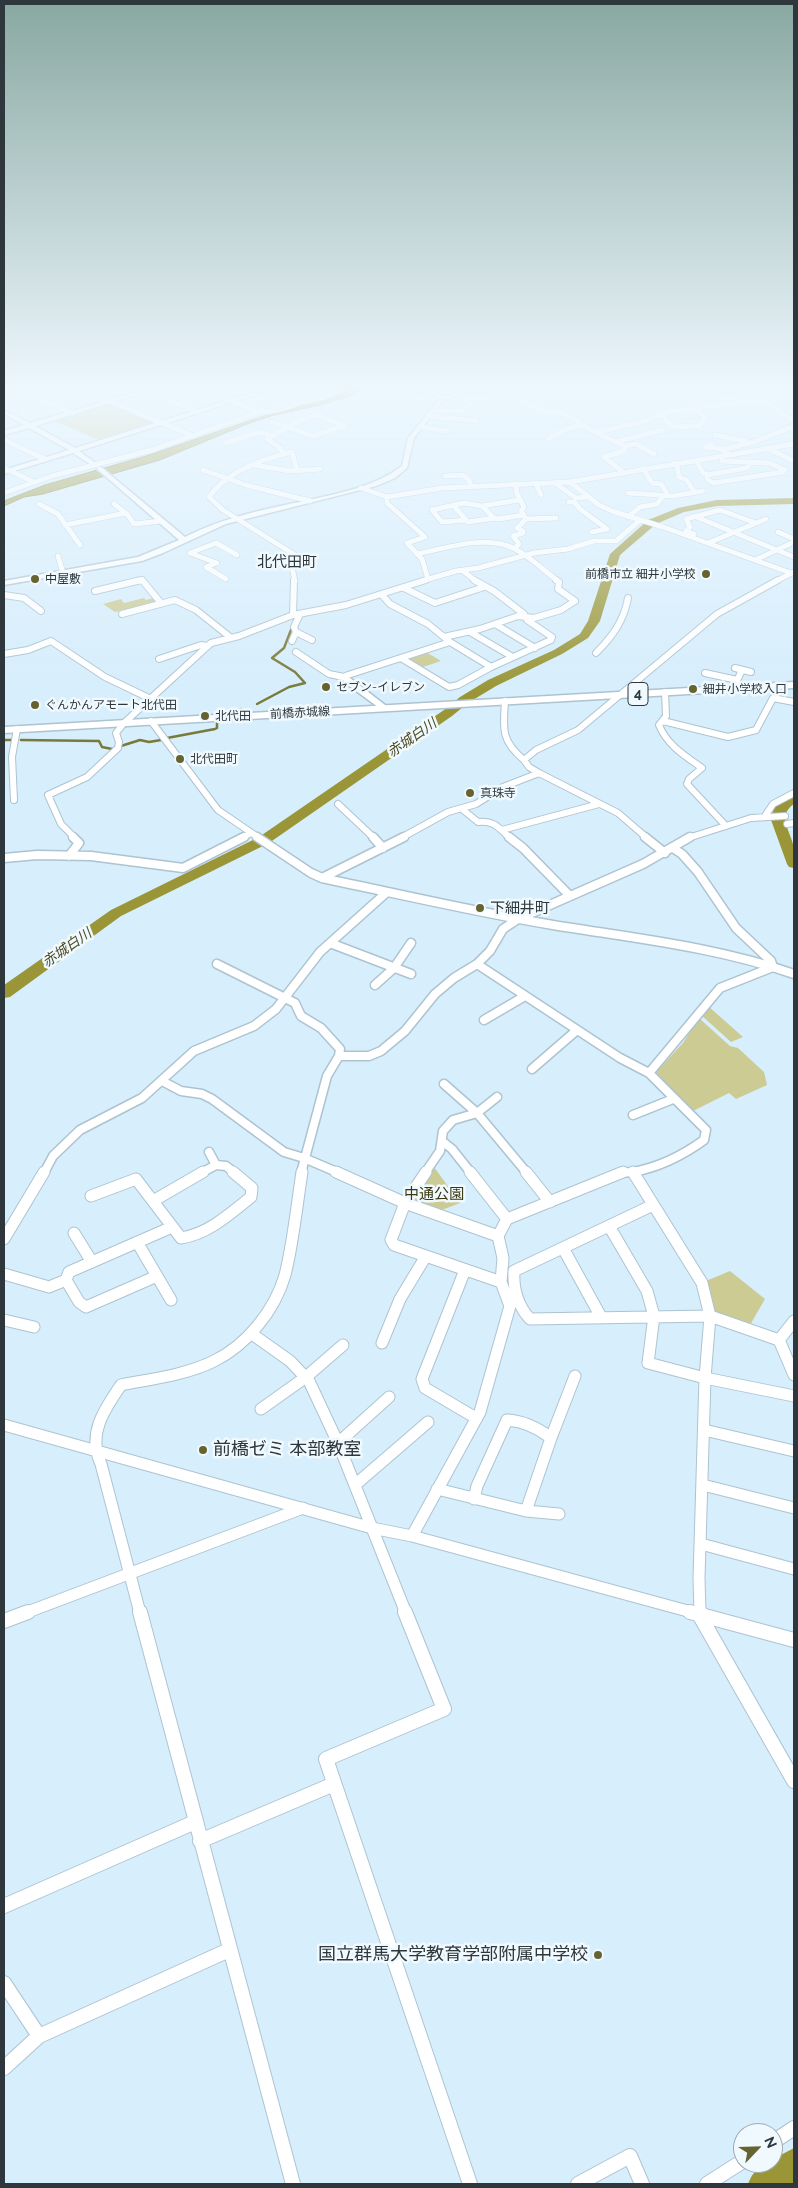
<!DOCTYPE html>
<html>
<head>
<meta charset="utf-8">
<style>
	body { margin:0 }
	#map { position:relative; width:798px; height:2188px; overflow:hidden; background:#d7eefc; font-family:Raleway,sans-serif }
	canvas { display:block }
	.frame { position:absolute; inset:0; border:5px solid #2e373c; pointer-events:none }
	.north { position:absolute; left:733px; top:2123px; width:50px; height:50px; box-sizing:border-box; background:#f0f9fe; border:1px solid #a2abb0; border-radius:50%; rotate:66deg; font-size:14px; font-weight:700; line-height:20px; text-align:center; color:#2e373c }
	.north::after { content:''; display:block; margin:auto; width:18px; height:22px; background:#65632f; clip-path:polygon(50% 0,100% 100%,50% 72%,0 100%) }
</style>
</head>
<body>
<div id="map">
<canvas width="798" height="2188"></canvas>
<div class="frame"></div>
<div class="north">N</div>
</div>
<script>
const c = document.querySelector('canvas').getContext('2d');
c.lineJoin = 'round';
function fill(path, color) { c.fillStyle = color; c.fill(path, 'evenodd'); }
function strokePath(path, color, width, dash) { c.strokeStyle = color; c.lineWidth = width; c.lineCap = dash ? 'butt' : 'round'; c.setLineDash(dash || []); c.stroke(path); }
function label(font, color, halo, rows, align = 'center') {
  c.font = font + ' Raleway,"Noto Sans JP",sans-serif'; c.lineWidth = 5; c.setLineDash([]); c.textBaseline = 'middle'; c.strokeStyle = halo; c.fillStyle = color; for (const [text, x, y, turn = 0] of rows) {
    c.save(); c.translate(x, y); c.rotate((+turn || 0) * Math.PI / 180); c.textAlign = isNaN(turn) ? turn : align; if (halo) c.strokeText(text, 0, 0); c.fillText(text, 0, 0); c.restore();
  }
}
const green = new Path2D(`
	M 111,404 L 155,423 L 99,440 L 54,421 Z
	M 144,598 L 146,600 L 153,598 L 158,603 L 115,612 L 103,604 L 121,599 L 124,603 Z
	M 426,652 L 441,661 L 420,668 L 408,660 L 408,658 Z
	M 708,1006 L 743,1037 L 731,1042 L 701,1015 Z
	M 698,1019 L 700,1019 L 730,1046 L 738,1048 L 764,1072 L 767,1085 L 736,1099 L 729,1093 L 691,1112 L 656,1072 L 683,1043 Z
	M 434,1167 L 460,1203 L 439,1211 L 415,1204 L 412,1198 Z
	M 730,1271 L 765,1299 L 750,1325 C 714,1313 714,1320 706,1281 Z`);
const water = new Path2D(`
	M 362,385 L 373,385 L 347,397 L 321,405 L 274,415 L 247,424 L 160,460 L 43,494 L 24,497 L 4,506 L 4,501 L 45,485 L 146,456 L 278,411 L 323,401 Z`);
const stream = new Path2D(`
	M 257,704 L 289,687 L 305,683 L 295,672 L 272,658 L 284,648 L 291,630
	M 234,714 L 241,709
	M 167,738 L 215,729 L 217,728 L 217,723 L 223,720
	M 4,740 L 12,740
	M 21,740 L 99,741 L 102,747 L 112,749
	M 121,746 L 140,740 L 149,742 L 161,740`);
const river = new Path2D(`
	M 794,498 L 794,504 L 717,506 L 684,512 L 656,524 L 620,555 L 600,621 L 588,638 L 562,654 L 496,686 L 468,703 L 452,716 L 269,843 L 121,916 L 10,997 L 4,998 L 4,985 L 111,910 L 259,837 L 444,710 L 460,697 L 488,680 L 554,650 L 580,634 L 588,621 L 610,554 L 648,520 L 678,508 L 717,500 Z
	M 794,794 L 794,804 C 776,816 791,831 794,848 C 796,854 794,862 794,868 L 789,867 L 787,864 L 771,820 C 772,807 781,797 794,794 Z
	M 794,2148 L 794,2182 L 792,2184 L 748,2184 C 752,2173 760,2163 773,2163 L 773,2159 Z`);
const streetFar4 = new Path2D(`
	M 71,385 L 193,436
	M 132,385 L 198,412
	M 189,385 L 259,412
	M 248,385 L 264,391
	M 541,385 L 566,385
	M 611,385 L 627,394
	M 624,385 L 632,388 L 684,385
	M 712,385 L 719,390 L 745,390
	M 779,385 L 749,391 L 794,421
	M 4,387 L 12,385
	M 508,389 L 529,406 L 534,406 L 548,413 L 558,412 L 573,418 L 587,428 L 626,447 L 624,451 L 604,457 L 623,472
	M 30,394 L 72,413
	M 4,401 L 61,385
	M 433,411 L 462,411 L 470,405
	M 660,414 L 666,417 L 666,421 L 673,427 L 699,426 L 706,418 L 696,409
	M 428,416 L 477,421
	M 272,422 L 313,436 L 344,426 L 315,414
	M 420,427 L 447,431
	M 598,432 L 646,421 L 662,413 L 761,400
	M 715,435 L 745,441
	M 548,439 L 564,430 L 581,425
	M 4,440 L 45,459
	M 615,442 L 663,430
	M 225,443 L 259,432 L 273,436
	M 711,444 L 706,447 L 723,449
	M 624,446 L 636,444 L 654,454
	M 767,448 L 794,461
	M 284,454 L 280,448 L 267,439 L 299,421 L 320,413
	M 729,454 L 722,450 L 757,441 L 794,426
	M 696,460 L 703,473 L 707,475 L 707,479 L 713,483 L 783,472 L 785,470 L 769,463 L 722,461
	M 674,463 L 677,466 L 679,477 L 687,480 L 694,492
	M 253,465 L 291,471 L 320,469
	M 4,468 L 34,482
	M 643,468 L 652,483 L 661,484 L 668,495
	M 203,470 L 246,485 L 310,501
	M 707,475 L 747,468 L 750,463
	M 445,476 L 463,475 L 469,480 L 471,486
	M 570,482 L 599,505 L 612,511 L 663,527 L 791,573
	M 555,483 L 576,498 L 589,497
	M 536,484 L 541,495
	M 361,488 L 387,497 L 442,488 L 570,482 L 794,444
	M 4,493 L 52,476 L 152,450 L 259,412 C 284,412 312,398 333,385
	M 628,493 L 673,496 L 703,491
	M 387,497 L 387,503 L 425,537 L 407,543 L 422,559 L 428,579
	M 519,500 L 482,506 L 494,518 L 498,519 L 524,515
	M 569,502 L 574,502 L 580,509 L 607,529 L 592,532
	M 39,504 L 58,514 L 80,545
	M 114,504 L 127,514 L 134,524 L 161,521
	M 453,505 L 468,522 L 495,518
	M 694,516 L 794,557
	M 628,517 L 640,507 L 657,504 L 663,496
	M 526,519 L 556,518
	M 466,520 L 442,522 L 432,510 L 464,503 L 482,506
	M 65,525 L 126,513
	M 778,532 L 794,539
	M 694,534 L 686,531 L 690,527 L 686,519 L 720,510 L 756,523
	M 708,543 L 766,519
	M 515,548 L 519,544 L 513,536 L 523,533 L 523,531 L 517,528 L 526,519 L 521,511 L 524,507 L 517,494 L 516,485
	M 417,554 C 447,548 486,534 515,549 C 531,557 544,571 558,581
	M 58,556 L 63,573
	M 755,560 L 794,542
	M 463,571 L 476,581
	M 226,579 L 206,567 L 217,563 L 190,553 L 216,543 L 237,555
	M 136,581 L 143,581
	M 295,581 L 291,563 L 295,555 L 223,510 L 209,497 C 227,471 262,459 292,452 L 297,471
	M 422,581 L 456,571 L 478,568 L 534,553 L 568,549 L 594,541 L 616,541 L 639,521
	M 776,581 L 794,572`);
const streetFar3 = new Path2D(`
	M 142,580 L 161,603
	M 474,580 L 494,591 L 524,614 L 527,620 L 552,637 L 551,640 L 491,667
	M 404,588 L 435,603 L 484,587
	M 95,591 L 141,580
	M 4,595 L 24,598 L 41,611
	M 382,595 L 390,604 L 428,624 L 450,642 L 491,667 L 458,685 L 449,687 L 401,658
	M 122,614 L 175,600 L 196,610 L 230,637
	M 300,614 L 294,627 L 296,632 L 312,640
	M 293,615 L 294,580
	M 495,624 L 535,648
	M 470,632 L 511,656
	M 444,637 L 480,629 L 518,616 L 534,618 L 561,610 L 575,601 L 558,589 L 559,582 L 556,580
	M 292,641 L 296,632
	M 296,652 L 329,674 L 344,677
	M 596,653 C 612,637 624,621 628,598
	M 4,654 L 28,650 L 51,641 L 105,677 L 151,699
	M 159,659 L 201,645 L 208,646
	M 735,668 L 751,672
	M 705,673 L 737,680
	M 347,680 L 344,677 L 348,675 L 450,642
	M 735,685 L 742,670
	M 665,692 L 666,716 L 659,725 C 667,745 685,756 702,768 L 689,779 L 687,784 L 726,826
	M 505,701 C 503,729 501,741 524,760
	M 151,721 L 218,810 L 259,838
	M 663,721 L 728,737 L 756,730 L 773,698 L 794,702
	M 14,800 L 12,757 L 17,729
	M 338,804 L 374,838
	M 462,809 L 478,822 C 494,820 499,828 510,838
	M 765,816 L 773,804 L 794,793
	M 787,824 L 794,823
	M 502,830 L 599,804
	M 75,838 L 61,824 L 48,795 L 87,777 L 118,748 L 119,742 L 116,733 L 124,723 L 211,643 L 239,636 L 293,615 L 346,605 L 426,580
	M 242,838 L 251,833
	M 401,838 L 448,812 L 476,804 L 503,787 L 539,773
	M 647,838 L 618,813 L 539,773 L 529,767 L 524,760 L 536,750 L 578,730 L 717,614 L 778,580
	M 688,838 L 751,818 L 785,816`);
const streetFar2 = new Path2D(`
	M 257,837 L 311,873 L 322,878 C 399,894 475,912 553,925 C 633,938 717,947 794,974
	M 373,837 L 383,848
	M 509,837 L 523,848 L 570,896
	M 645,837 L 665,853
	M 673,848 L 682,854 L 698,872 L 736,928 L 771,961 L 773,967
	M 69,856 L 79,843 L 73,837
	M 4,858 L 37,855 L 91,856 L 183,868 L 244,837
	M 322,878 L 404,837
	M 330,943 L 411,974
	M 217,964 L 295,1003 L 301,1016 L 321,1028 L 340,1049 L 339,1056 L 327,1076 L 301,1173
	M 477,964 L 620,1058 L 649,1073 L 706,1130 L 704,1140 C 682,1156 660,1167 633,1172 L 634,1173
	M 375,985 L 394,968 L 411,943
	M 484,1020 L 525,996
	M 339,1056 L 369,1056 L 381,1051 L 405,1031 L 435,994 L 454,978 L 477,964 L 490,951 L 503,929 L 518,919 L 643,864 L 690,837
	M 532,1069 L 577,1030
	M 649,1073 L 720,988 L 773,967
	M 162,1081 L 181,1091 L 202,1094 L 212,1099 L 284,1152 L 304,1158 L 339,1173
	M 444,1084 L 477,1113 L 527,1173
	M 633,1115 L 673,1099
	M 442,1141 L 452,1149 L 471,1173
	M 216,1165 L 226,1166 L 235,1173
	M 44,1173 L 53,1156 L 80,1130 L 142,1098 L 194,1051 L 254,1026 L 276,1009 L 320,952 L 387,892
	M 201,1173 L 216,1165 L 209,1152
	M 425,1173 L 440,1151 L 443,1131 L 453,1120 L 477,1113 L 497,1097
	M 619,1173 L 633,1172`);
const streetFar1 = new Path2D(`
	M 336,1172 L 405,1203 L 498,1236
	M 426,1172 L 405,1203 L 391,1240 L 394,1245 L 501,1282
	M 470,1172 L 507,1219
	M 526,1172 L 550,1202
	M 633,1172 L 702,1283 L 710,1316 L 705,1378 L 699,1578 L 700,1613
	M 91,1196 L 136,1179 L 181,1238 C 208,1234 230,1214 251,1197 L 252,1188 L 233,1172
	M 153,1201 L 203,1172
	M 653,1205 L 514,1271 C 513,1288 518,1306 530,1319 L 710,1316 L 779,1340 L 794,1375
	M 609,1226 L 647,1291 L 654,1316 L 648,1363 L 705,1378 L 794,1396
	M 74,1233 L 92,1262
	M 4,1239 L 44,1172
	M 137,1242 L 171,1300
	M 563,1248 L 601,1317
	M 465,1270 L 422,1379 L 425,1388 L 476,1418
	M 4,1274 L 49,1287 L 66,1280
	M 157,1276 L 86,1307 L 79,1302 L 66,1280 L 69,1272 L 172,1227
	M 4,1320 L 34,1327
	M 252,1334 L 290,1361 L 309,1381 L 338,1443 L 406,1613
	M 779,1340 L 794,1321
	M 382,1343 L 400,1299 L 426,1256
	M 261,1409 L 306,1377 L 343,1345
	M 4,1425 L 372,1528 L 412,1536 L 695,1613
	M 704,1430 L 794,1451
	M 551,1438 L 575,1376
	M 338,1443 L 389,1397
	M 355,1485 L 428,1422
	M 703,1485 L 794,1508
	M 437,1489 L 526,1511 L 559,1514
	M 474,1499 L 477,1486 L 507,1420 C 524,1421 538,1428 551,1438 L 526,1511
	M 412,1536 L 480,1412 L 510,1306 L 501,1282 L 503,1258 L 498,1236 L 507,1219 L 623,1172
	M 701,1544 L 794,1569
	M 25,1613 L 303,1508
	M 140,1613 L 101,1464 C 87,1434 104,1410 121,1385 C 151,1379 186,1375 214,1361 C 247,1345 275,1310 285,1275 C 293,1244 297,1204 302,1172`);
const street = new Path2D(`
	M 140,1612 L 293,2184
	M 405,1612 L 444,1709 L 326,1759 L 470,2184
	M 690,1612 L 794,1640
	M 700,1612 L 700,1616 L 794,1781
	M 4,1621 L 28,1612
	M 200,1841 L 334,1784
	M 4,1906 L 195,1822
	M 4,1983 L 39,2036 L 4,2068
	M 39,2036 L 229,1950
	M 773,2142 L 794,2128
	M 578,2184 L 630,2156 L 642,2184
	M 707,2184 L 743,2161`);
const secondary = new Path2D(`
	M 159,385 L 169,385 L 35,426 L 75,448 L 277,385 L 286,385 L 79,451 L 97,464 L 97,466 L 93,466 L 73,453 L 4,474 L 4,470 L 69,450 L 29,428 L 4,435 L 4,431 L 24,425 L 4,414 L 4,410 L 30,423 Z
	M 303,385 L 312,385 L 325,390 L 322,392 Z
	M 403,385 L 412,385 L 445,396 L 475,389 L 547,385 L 475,392 L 452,397 L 442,402 L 414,438 L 407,468 L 395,478 L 376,486 L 226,524 L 163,553 L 142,561 L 4,585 L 4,581 L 138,557 L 179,540 L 97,469 L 97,467 L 101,467 L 185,537 C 224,517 266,509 309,500 C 341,493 376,486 402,466 L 408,438 L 440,398 Z
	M 344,678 L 350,678 L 389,708 L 382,710 L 344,682 Z`);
const primary = new Path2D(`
	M 794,682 L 794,688 L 4,733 L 4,727 Z`);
const markers = [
	[706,574,5,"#65632f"],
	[35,579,5,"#65632f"],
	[326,687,5,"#65632f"],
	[693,689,5,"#65632f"],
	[35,705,5,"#65632f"],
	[205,716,5,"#65632f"],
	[180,759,5,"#65632f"],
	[470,793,5,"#65632f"],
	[480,908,5,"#65632f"],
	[203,1450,5,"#65632f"],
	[598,1955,5,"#65632f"]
];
const farPoinames = [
	["前橋市立 細井小学校",696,574,"right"],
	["中屋敷",45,579],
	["セブン-イレブン",336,687],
	["細井小学校入口",703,689],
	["ぐんかんアモート北代田",45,705],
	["北代田",215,716],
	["北代田町",190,759],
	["真珠寺",480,793]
];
const farStreetnames = [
	["前橋赤城線",300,713,-3]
];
const shields = [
	[638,694,20]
];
const shieldNames = [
	["4",638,694]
];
const farWaternames = [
	["赤城白川",412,738,-35],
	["赤城白川",67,948,-35]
];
const farQuarternames = [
	["北代田町",287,562]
];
const poiNames = [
	["下細井町",490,908]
];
const parkNames = [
	["中通公園",434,1194]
];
const nearPoinames = [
	["前橋ゼミ 本部教室",213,1450],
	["国立群馬大学教育学部附属中学校",588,1955,"right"]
];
fill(green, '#cccb94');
fill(water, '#9a9637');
strokePath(water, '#7a7a38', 1);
strokePath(stream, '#7a7a38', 2.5);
fill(river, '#9a9637');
strokePath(streetFar4, '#adc3d0', 6);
strokePath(streetFar3, '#adc3d0', 8);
strokePath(streetFar2, '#adc3d0', 11);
strokePath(streetFar1, '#adc3d0', 13);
strokePath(street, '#adc3d0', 16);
strokePath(secondary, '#adc3d0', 3);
strokePath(primary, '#adc3d0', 3);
strokePath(streetFar4, '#fff', 5);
strokePath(streetFar3, '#fff', 6);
strokePath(streetFar2, '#fff', 8);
strokePath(streetFar1, '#fff', 11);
strokePath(street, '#fff', 14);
fill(secondary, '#fff');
fill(primary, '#fff');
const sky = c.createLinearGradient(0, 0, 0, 691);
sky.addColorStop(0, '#89a8a1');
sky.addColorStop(0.56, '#edf7fe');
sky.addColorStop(1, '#edf7fe00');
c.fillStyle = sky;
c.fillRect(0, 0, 798, 691);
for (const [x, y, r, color] of markers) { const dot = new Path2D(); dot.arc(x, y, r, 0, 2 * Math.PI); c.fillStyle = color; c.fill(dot); strokePath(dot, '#f0f9fe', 2); }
label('12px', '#2e373c', '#f0f9fe', farPoinames, 'left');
label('12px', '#2e373c', '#f0f9fe', farStreetnames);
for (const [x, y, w] of shields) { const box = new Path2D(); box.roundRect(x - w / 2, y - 11.5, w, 23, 4); c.fillStyle = '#f0f9fe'; c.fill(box); strokePath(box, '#2e373c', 1); }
label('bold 14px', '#2e373c', null, shieldNames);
label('italic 14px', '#4b4a22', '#f0f9fe', farWaternames);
label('15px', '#2e373c', '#f0f9fe', farQuarternames);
label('15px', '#2e373c', '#f0f9fe', poiNames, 'left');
label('15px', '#3b3911', '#f0f9fe', parkNames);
label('18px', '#2e373c', '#f0f9fe', nearPoinames, 'left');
</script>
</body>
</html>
